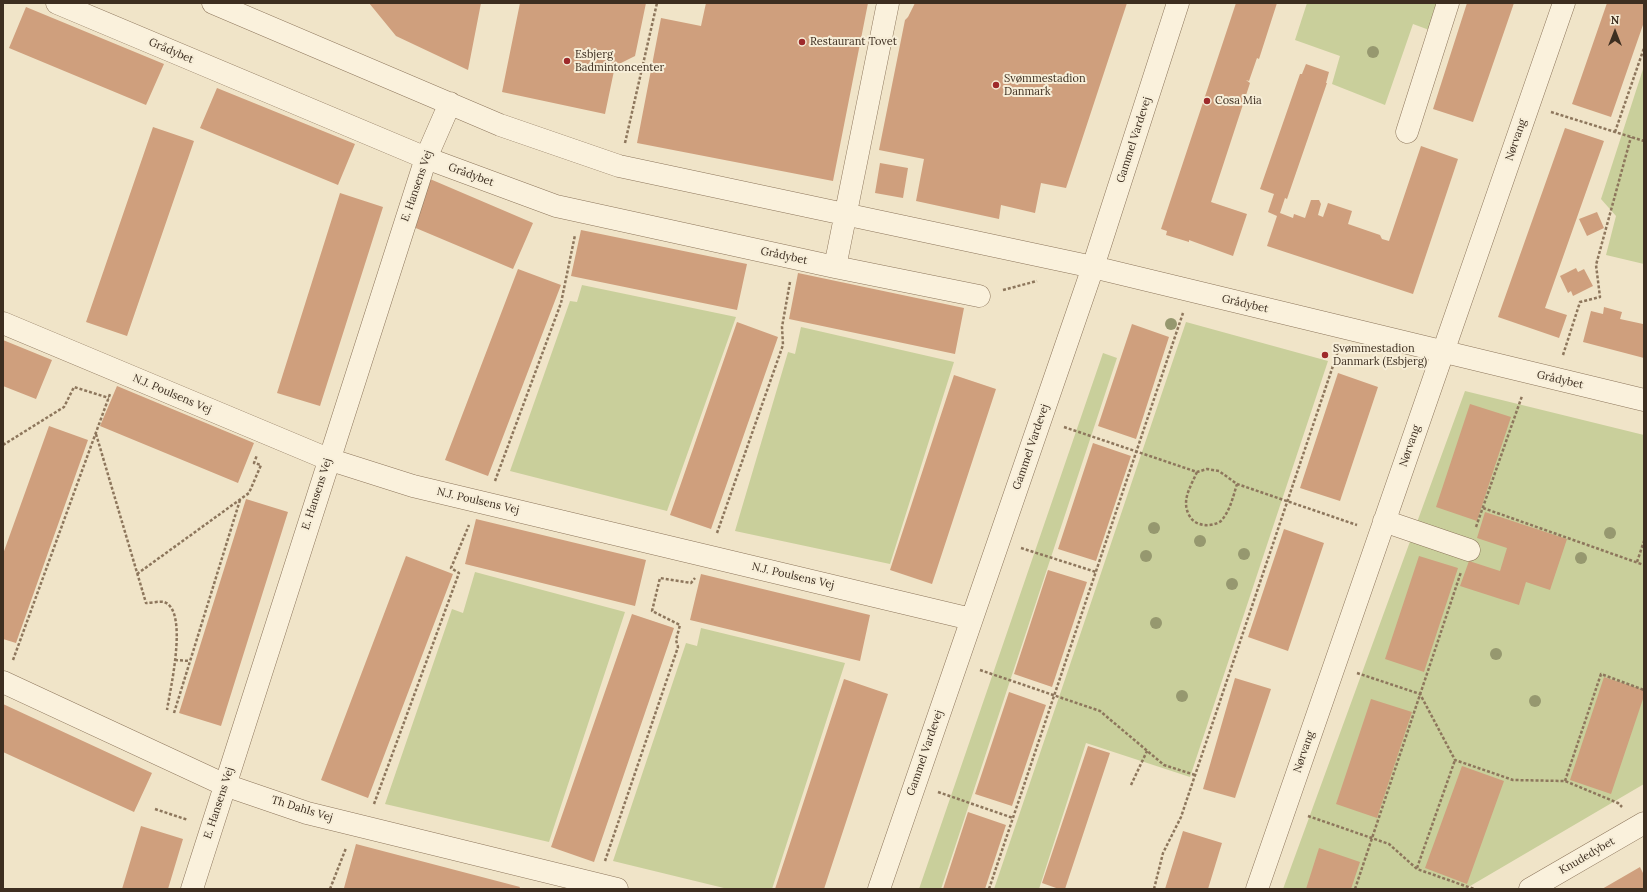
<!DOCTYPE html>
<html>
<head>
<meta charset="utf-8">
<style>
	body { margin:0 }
	#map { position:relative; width:1647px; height:892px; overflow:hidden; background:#f0e4c8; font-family:Lora,serif }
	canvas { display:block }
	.frame { position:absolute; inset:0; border:4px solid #3d2e20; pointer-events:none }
	.north { position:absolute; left:1595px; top:12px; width:40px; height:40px; -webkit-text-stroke:3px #f7eed8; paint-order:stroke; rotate:0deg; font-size:11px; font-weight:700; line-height:16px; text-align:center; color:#3d2e20 }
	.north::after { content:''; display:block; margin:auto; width:14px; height:18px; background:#3d2e20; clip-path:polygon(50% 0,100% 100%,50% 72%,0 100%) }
</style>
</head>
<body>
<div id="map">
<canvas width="1647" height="892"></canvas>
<div class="frame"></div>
<div class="north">N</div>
</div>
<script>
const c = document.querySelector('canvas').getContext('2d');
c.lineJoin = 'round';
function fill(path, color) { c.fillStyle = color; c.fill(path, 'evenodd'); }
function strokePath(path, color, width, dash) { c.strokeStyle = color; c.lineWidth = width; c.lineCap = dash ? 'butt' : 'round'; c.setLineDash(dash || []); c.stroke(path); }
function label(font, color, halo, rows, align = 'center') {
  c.font = font + ' Lora,serif'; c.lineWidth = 4; c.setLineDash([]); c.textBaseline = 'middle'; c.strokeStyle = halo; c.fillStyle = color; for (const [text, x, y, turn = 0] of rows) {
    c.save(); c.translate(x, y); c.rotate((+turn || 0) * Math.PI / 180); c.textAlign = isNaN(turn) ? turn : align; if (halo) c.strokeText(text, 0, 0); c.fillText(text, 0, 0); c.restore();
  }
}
const green = new Path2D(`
	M 1307,3 L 1442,3 L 1432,31 L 1413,24 L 1385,105 L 1332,84 L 1340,56 L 1295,40 Z
	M 1644,66 L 1644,264 L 1606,255 L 1616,216 L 1601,199 Z
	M 582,285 L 736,317 L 667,511 L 510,471 L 570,301 L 577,302 Z
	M 1186,322 L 1328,361 L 1190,777 L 1086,743 L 1039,889 L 994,889 Z
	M 801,327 L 954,362 L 890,564 L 735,531 L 788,352 L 795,354 Z
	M 1103,353 L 1117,358 L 941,889 L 919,889 Z
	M 1465,391 L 1644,435 L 1644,784 L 1465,889 L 1283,889 Z
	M 475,572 L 625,612 L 549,842 L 385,804 L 452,609 L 463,613 Z
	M 701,628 L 845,663 L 772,889 L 728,889 L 613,861 L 686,643 L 697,646 Z`);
const building = new Path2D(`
	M 369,3 L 481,3 L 468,70 L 396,36 Z
	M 520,3 L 646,3 L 635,56 L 615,66 L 605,114 L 502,92 Z
	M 706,3 L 868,3 L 833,181 L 637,143 L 661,18 L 701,26 Z
	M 915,3 L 1127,3 L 1066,188 L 1041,183 L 1035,213 L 1001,205 L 999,219 L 916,201 L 924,159 L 879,150 L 905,20 L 908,17 Z
	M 1236,3 L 1277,3 L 1259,59 L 1257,58 L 1249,81 L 1246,80 L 1250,83 L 1211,202 L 1247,214 L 1233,256 L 1189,240 L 1189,242 L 1166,235 L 1167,231 L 1161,229 Z
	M 1467,3 L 1514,3 L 1473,122 L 1433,109 Z
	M 1607,3 L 1644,3 L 1644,22 L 1611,117 L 1572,104 Z
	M 26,7 L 164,64 L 146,105 L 9,48 Z
	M 1306,64 L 1329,72 L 1326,83 L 1327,83 L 1287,199 L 1285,198 L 1280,213 L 1293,218 L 1294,214 L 1305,218 L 1311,200 L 1319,200 L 1321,204 L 1318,215 L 1323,217 L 1328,203 L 1352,211 L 1348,224 L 1380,235 L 1382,239 L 1389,241 L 1421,146 L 1458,159 L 1413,294 L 1267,246 L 1277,216 L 1268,212 L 1274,194 L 1260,189 L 1300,74 L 1302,74 Z
	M 217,88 L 355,144 L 338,185 L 200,128 Z
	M 153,127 L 194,141 L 127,336 L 86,322 Z
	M 1565,128 L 1604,141 L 1545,308 L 1567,315 L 1559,338 L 1498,317 Z
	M 880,163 L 908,168 L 903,198 L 875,193 Z
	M 430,179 L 533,223 L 513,269 L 411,226 Z
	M 340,193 L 383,207 L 320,406 L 277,393 Z
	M 1597,212 L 1604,228 L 1587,236 L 1579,219 Z
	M 581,230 L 747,264 L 737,310 L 571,276 Z
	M 1576,268 L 1578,272 L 1584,269 L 1593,286 L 1573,296 L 1571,291 L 1568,293 L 1560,276 Z
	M 518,269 L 561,285 L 488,476 L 445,460 Z
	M 798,273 L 964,308 L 955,354 L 789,319 Z
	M 1604,307 L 1622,312 L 1620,319 L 1643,324 L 1644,321 L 1644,358 L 1583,342 L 1591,311 L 1603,314 Z
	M 737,322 L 778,337 L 711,529 L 670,515 Z
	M 1132,324 L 1169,337 L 1136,439 L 1098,426 Z
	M 3,340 L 52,360 L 36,399 L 3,386 Z
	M 1338,373 L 1378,387 L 1340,501 L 1300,488 Z
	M 954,375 L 996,389 L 932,584 L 890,570 Z
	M 117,386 L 254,443 L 238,483 L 100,426 Z
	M 1470,404 L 1511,417 L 1477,521 L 1436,507 Z
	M 49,426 L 88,440 L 16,643 L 3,639 L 3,554 Z
	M 1093,443 L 1131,456 L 1096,561 L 1058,549 Z
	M 246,499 L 288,512 L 221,726 L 179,713 Z
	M 1485,512 L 1567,539 L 1550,590 L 1526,582 L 1519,605 L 1460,586 L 1469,561 L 1500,571 L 1507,548 L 1477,538 Z
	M 476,519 L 646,560 L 635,606 L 465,564 Z
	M 1284,529 L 1324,543 L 1288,651 L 1248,637 Z
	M 406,556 L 453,574 L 368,798 L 321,780 Z
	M 1419,556 L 1458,568 L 1424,672 L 1385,659 Z
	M 1048,570 L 1087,582 L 1052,687 L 1014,674 Z
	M 701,574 L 870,615 L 860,661 L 690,620 Z
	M 632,614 L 674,628 L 594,862 L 551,847 Z
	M 1604,677 L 1644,690 L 1644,696 L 1611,794 L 1570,780 Z
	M 1235,678 L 1271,689 L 1235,798 L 1203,789 Z
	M 844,679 L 888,694 L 824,889 L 775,889 Z
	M 1009,692 L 1046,705 L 1012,806 L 975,794 Z
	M 1371,699 L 1412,712 L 1377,818 L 1336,804 Z
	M 3,704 L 152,773 L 134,812 L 3,752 Z
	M 1088,746 L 1110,753 L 1065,889 L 1059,889 L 1042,883 Z
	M 1462,766 L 1504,781 L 1467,884 L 1425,868 Z
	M 968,812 L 1006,825 L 985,889 L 943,889 Z
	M 141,826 L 183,839 L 168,889 L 122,889 Z
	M 1183,831 L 1222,843 L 1208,889 L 1165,889 Z
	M 356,844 L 520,887 L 519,889 L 344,888 Z
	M 1319,848 L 1360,862 L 1351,889 L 1306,889 Z
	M 1640,867 L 1644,875 L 1644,889 L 1602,889 Z`);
const path = new Path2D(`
	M 1551,112 L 1644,141
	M 1615,132 L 1644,48
	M 625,143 L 657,3
	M 1003,290 L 1037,281
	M 1563,355 L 1580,302 L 1600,297 L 1596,265 L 1631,137
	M 1064,427 L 1197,472 L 1207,469 L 1219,471 L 1237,484 L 1357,525
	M 96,434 L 146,603 C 151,603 159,601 164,602 C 189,610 170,690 167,710
	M 3,445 L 64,407 L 74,387 L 109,398
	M 1197,472 C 1191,486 1181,500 1189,515 C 1192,521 1197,524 1204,525 C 1209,526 1217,524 1221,521 C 1230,511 1233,497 1237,484
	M 495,481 L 561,303 L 575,235
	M 1483,508 L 1644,565
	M 1476,527 L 1522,396
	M 717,533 L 783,345 L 782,327 L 790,282
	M 1021,548 L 1096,572
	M 1637,562 L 1644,541
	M 137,574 L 249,493 L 261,465 L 254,463 L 257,455
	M 13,660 L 110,394
	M 175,660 L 190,661
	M 980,670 L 1100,711 L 1164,765 L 1195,775
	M 1357,673 L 1420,694 L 1455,760 L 1513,780 L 1565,781 L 1618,803 L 1622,807
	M 174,713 L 240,500
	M 1565,781 L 1601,674 L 1644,690
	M 1131,785 L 1147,751
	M 938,792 L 1013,818
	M 374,804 L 459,573 L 451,568 L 469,525
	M 155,809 L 188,820
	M 1308,816 L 1389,844 L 1417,869 L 1474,889
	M 605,861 L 678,647 L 676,640 L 680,625 L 652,611 L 660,578 L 691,583 L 695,578
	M 1417,868 L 1455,760
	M 330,889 L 346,848
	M 989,889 L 1183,313
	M 1154,889 L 1163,853 L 1181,817 L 1186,802 L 1338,351
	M 1355,889 L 1461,572`);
const minor = new Path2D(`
	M 57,3 L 426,158 L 556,206 L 835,267 L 979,296
	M 213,3 L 500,125 L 619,166 L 1093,267 L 1644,400
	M 1407,132 L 1448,3
	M 835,267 L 888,3
	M 3,323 L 328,459 L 413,486 L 971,619
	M 1384,521 L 1469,550
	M 3,682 L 225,785 L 307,813 L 617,889
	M 192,889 L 426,158 L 450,103
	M 879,889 L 1093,267 L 1178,3
	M 1257,889 L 1564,3
	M 1530,889 L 1644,823`);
const trees = [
	[1373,52],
	[1171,324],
	[1154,528],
	[1610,533],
	[1200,541],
	[1244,554],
	[1146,556],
	[1581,558],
	[1232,584],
	[1156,623],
	[1496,654],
	[1182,696],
	[1535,701]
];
const markers = [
	[802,42,4,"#9e2a2b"],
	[567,61,4,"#9e2a2b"],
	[996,85,4,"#9e2a2b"],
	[1207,101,4,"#9e2a2b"],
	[1325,355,4,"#9e2a2b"]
];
const poiNames = [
	["Restaurant Tovet",810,42],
	["Esbjerg",575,55],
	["Badmintoncenter",575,68],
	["Svømmestadion",1004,79],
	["Danmark",1004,92],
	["Cosa Mia",1215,101],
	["Svømmestadion",1333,349],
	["Danmark (Esbjerg)",1333,362]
];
const streetNames = [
	["Grådybet",171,51,23],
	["Gammel Vardevej",1134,140,-72],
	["Nørvang",1516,140,-71],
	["Grådybet",471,175,20],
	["E. Hansens Vej",417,186,-71],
	["Grådybet",784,256,12],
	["Grådybet",1245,304,13],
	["Grådybet",1560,380,13],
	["N.J. Poulsens Vej",172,394,23],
	["Nørvang",1410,446,-71],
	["Gammel Vardevej",1031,447,-71],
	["E. Hansens Vej",317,494,-72],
	["N.J. Poulsens Vej",478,501,13],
	["N.J. Poulsens Vej",793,576,13],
	["Nørvang",1304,752,-71],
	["Gammel Vardevej",925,753,-71],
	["E. Hansens Vej",219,803,-72],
	["Th Dahls Vej",302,809,17],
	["Knudedybet",1587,856,-30]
];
fill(green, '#c9cf9b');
fill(building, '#cf9f7d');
strokePath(minor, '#8d765c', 23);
strokePath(path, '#8d765c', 2.5, [3, 2]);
strokePath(minor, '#faf1dc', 22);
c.fillStyle = '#96986f';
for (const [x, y] of trees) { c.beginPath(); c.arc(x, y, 6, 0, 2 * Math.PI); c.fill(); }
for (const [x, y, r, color] of markers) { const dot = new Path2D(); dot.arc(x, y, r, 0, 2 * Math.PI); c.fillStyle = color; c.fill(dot); strokePath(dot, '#f7eed8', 1.5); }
label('11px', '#3d2e20', '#f7eed8', poiNames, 'left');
label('11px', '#3d2e20', '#f7eed8', streetNames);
</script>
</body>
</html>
